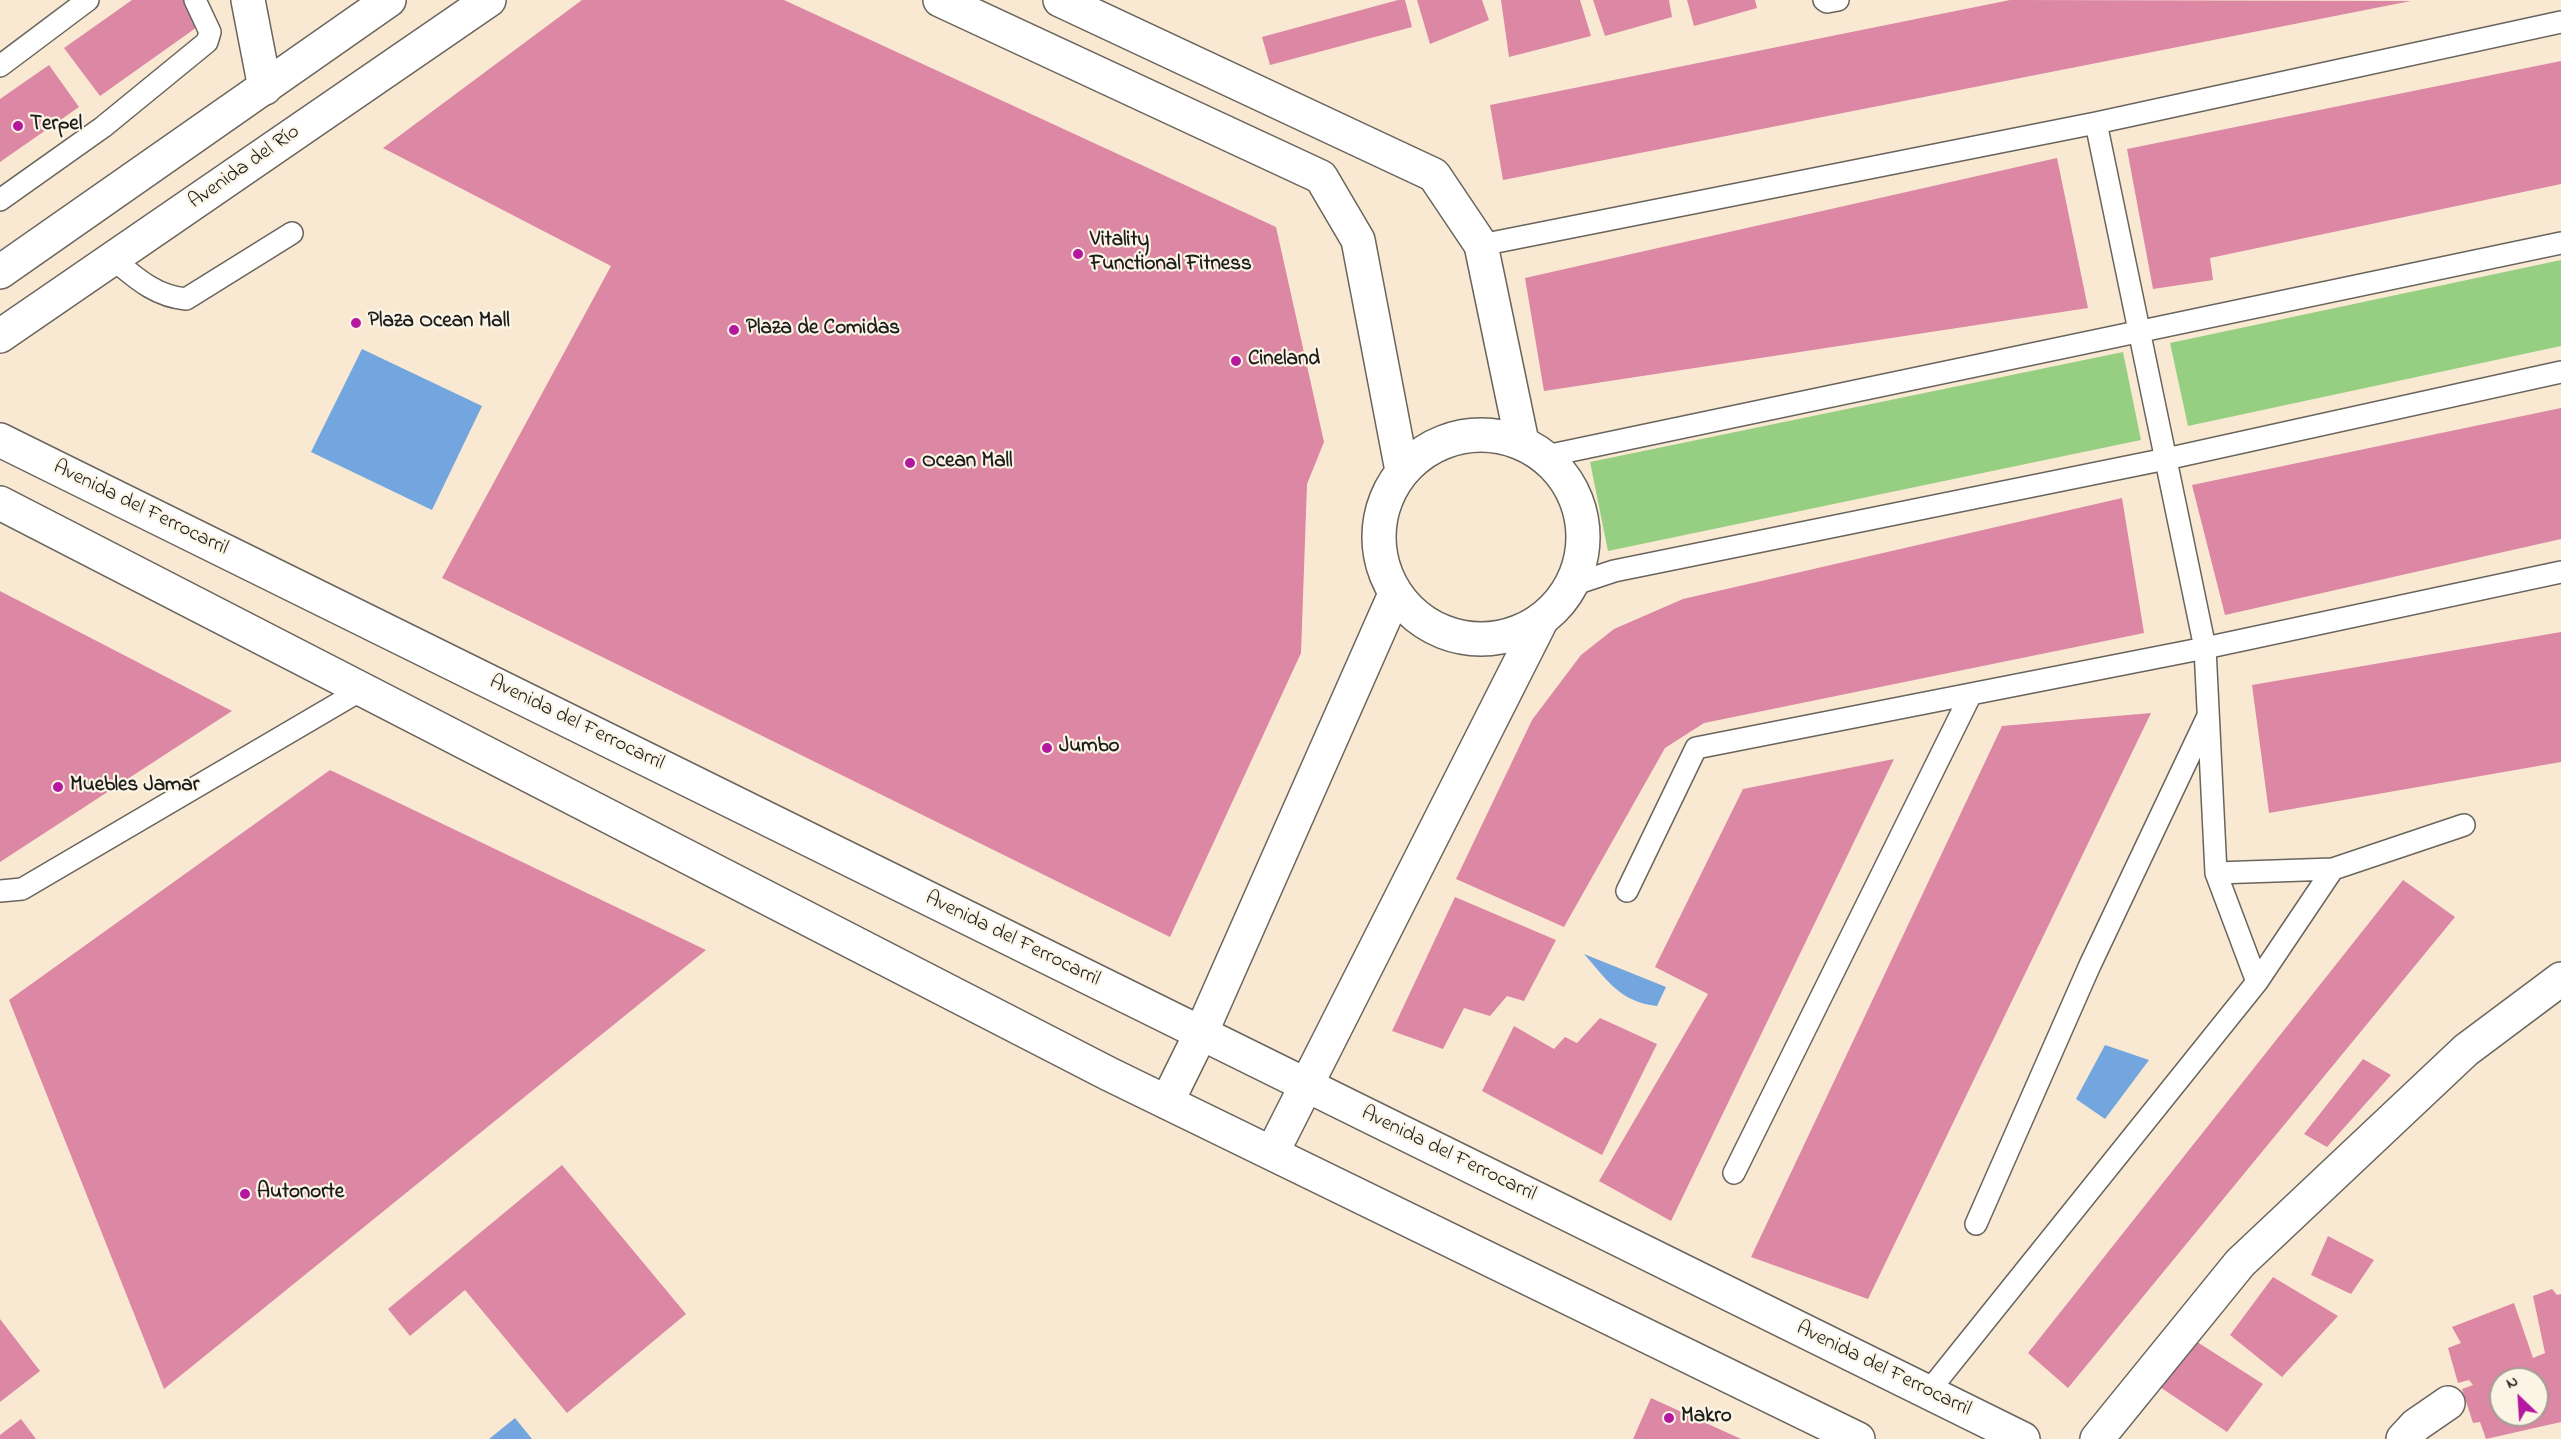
<!DOCTYPE html>
<html>
<head>
<meta charset="utf-8">
<style>
	body { margin:0 }
	#map { position:relative; width:2561px; height:1439px; overflow:hidden; background:#f9e9d3; font-family:"Indie Flower",sans-serif }
	canvas { display:block }
	.north { position:absolute; left:2489px; top:1367px; width:60px; height:60px; box-sizing:border-box; background:#fcf5e5; border:2px solid #a29e95; border-radius:50%; rotate:335deg; font-size:16px; font-weight:700; line-height:24px; text-align:center; color:#1c1c1c }
	.north::after { content:''; display:block; margin:auto; width:21px; height:27px; background:#b5179e; clip-path:polygon(50% 0,100% 100%,50% 72%,0 100%) }
</style>
</head>
<body>
<div id="map">
<canvas width="2561" height="1439"></canvas>
<div class="north">N</div>
</div>
<script>
const c = document.querySelector('canvas').getContext('2d');
c.lineJoin = 'round';
function fill(path, color) { c.fillStyle = color; c.fill(path, 'evenodd'); }
function strokePath(path, color, width, dash) { c.strokeStyle = color; c.lineWidth = width; c.lineCap = dash ? 'butt' : 'round'; c.setLineDash(dash || []); c.stroke(path); }
function label(font, color, halo, rows, align = 'center') {
  c.font = font + ' "Indie Flower",sans-serif'; c.lineWidth = 4.5; c.setLineDash([]); c.textBaseline = 'middle'; c.strokeStyle = halo; c.fillStyle = color; for (const [text, x, y, turn = 0] of rows) {
    c.save(); c.translate(x, y); c.rotate((+turn || 0) * Math.PI / 180); c.textAlign = isNaN(turn) ? turn : align; if (halo) c.strokeText(text, 0, 0); c.fillText(text, 0, 0); c.restore();
  }
}
const green = new Path2D(`
	M 2561,260 L 2561,346 L 2188,426 L 2170,343 Z
	M 2123,352 L 2141,440 L 1608,551 L 1590,462 Z`);
const water = new Path2D(`
	M 362,349 L 482,406 L 432,510 L 311,452 Z
	M 1584,954 L 1666,987 L 1657,1006 C 1620,1002 1607,980 1584,954 Z
	M 2105,1045 L 2149,1060 L 2105,1119 L 2076,1099 Z
	M 515,1418 L 532,1439 L 489,1439 Z`);
const building = new Path2D(`
	M 132,0 L 185,0 L 200,25 L 100,96 L 64,48 Z
	M 582,0 L 784,0 L 1276,227 L 1324,442 L 1307,484 L 1301,653 L 1170,937 L 442,578 L 611,266 L 383,148 Z
	M 1398,0 L 1405,0 L 1412,27 L 1270,65 L 1262,37 Z
	M 1417,0 L 1482,0 L 1489,20 L 1430,44 Z
	M 1501,0 L 1580,0 L 1591,36 L 1509,57 Z
	M 1593,0 L 1669,0 L 1672,17 L 1605,36 Z
	M 1687,0 L 1755,0 L 1757,8 L 1694,26 Z
	M 2010,0 L 2411,1 L 1503,180 L 1490,105 Z
	M 2561,61 L 2561,184 L 2210,258 L 2213,280 L 2153,289 L 2127,149 Z
	M 49,65 L 79,107 L 0,162 L 0,99 Z
	M 2057,158 L 2088,308 L 1544,391 L 1525,278 Z
	M 2561,408 L 2561,539 L 2225,615 L 2192,485 Z
	M 2122,498 L 2144,633 L 1704,723 L 1665,748 L 1564,927 L 1456,879 L 1532,720 L 1581,655 L 1614,629 L 1683,599 Z
	M 0,591 L 232,711 L 0,862 Z
	M 2561,632 L 2561,762 L 2269,813 L 2252,685 Z
	M 2151,713 L 1868,1299 L 1751,1257 L 2002,726 Z
	M 1894,759 L 1671,1221 L 1599,1181 L 1708,994 L 1655,967 L 1743,789 Z
	M 330,770 L 706,950 L 164,1389 L 9,1000 Z
	M 2403,880 L 2455,917 L 2068,1388 L 2028,1353 Z
	M 1455,897 L 1556,940 L 1524,1001 L 1507,996 L 1490,1016 L 1464,1008 L 1443,1049 L 1392,1031 Z
	M 1600,1018 L 1657,1044 L 1602,1155 L 1482,1091 L 1514,1026 L 1554,1049 L 1565,1037 L 1577,1043 Z
	M 2363,1059 L 2391,1075 L 2327,1147 L 2304,1134 Z
	M 562,1165 L 686,1314 L 567,1413 L 465,1290 L 410,1336 L 388,1309 Z
	M 2328,1236 L 2374,1260 L 2351,1294 L 2311,1275 Z
	M 2273,1277 L 2338,1316 L 2282,1377 L 2230,1335 Z
	M 2552,1289 L 2557,1295 L 2561,1294 L 2561,1422 L 2486,1439 L 2480,1422 L 2473,1423 L 2462,1389 L 2473,1385 L 2469,1380 L 2458,1383 L 2448,1348 L 2461,1343 L 2452,1327 L 2514,1303 L 2533,1358 L 2545,1353 L 2533,1296 ZM 2501,1379 L 2537,1379 L 2537,1415 L 2501,1415 Z
	M 0,1319 L 40,1371 L 0,1402 Z
	M 2194,1340 L 2263,1384 L 2227,1432 L 2157,1385 Z
	M 1651,1398 L 1741,1439 L 1633,1439 Z
	M 21,1419 L 36,1439 L 0,1439 L 0,1435 Z`);
const service = new Path2D(`
	M 1824,0 L 1827,2 L 1838,0
	M 0,66 L 88,0
	M 2096,123 L 2205,648 L 2216,873 L 2257,982
	M 0,200 L 103,127 L 207,42 L 210,32 L 195,0
	M 1481,245 L 2096,123 L 2561,22
	M 113,259 C 136,278 155,296 186,299 L 292,233
	M 1546,456 L 2561,243
	M 1572,585 L 1614,571 L 2166,459 L 2561,372
	M 2216,873 L 2333,869 L 2464,825
	M 0,891 L 22,889 L 363,689
	M 1627,891 L 1696,748 L 2205,648 L 2561,572
	M 1734,1173 L 1971,694
	M 1976,1224 L 2090,965 L 2207,718
	M 1928,1392 L 2257,982 L 2333,869`);
const minor = new Path2D(`
	M 248,0 L 265,88
	M 940,0 L 1321,177 L 1358,240 L 1402,471
	M 1060,0 L 1434,175 L 1481,245 L 1522,442
	M1379 537a102 102 0 1 1 204 0a102 102 0 1 1-204 0Z
	M 1167,1102 L 1201,1033 L 1395,594
	M 1272,1153 L 1542,619
	M 2097,1439 L 2240,1263 L 2466,1050 L 2561,979
	M 2403,1439 L 2416,1425 L 2448,1403`);
const secondary = new Path2D(`
	M 0,272 L 389,0
	M 0,336 L 489,0`);
const primary = new Path2D(`
	M 0,440 L 2023,1439
	M 0,503 L 1109,1074 L 1858,1439`);
const markers = [
	[18,126,6,"#b5179e"],
	[1078,254,6,"#b5179e"],
	[356,323,6,"#b5179e"],
	[734,330,6,"#b5179e"],
	[1236,361,6,"#b5179e"],
	[910,463,6,"#b5179e"],
	[1047,748,6,"#b5179e"],
	[58,787,6,"#b5179e"],
	[245,1194,6,"#b5179e"],
	[1669,1418,6,"#b5179e"]
];
const poiNames = [
	["Terpel",30,126],
	["Vitality",1090,242],
	["Functional Fitness",1090,266],
	["Plaza Ocean Mall",368,323],
	["Plaza de Comidas",746,330],
	["Cineland",1248,361],
	["Ocean Mall",922,463],
	["Jumbo",1059,748],
	["Muebles Jamar",70,787],
	["Autonorte",257,1194],
	["Makro",1681,1418]
];
const streetNames = [
	["Avenida del Río",245,168,-35],
	["Avenida del Ferrocarril",140,509,26],
	["Avenida del Ferrocarril",576,724,26],
	["Avenida del Ferrocarril",1012,940,26],
	["Avenida del Ferrocarril",1448,1155,26],
	["Avenida del Ferrocarril",1883,1370,26]
];
fill(green, '#97cf82');
fill(water, '#73a5de');
fill(building, '#dc87a3');
strokePath(service, '#69645c', 24);
strokePath(minor, '#69645c', 36);
strokePath(secondary, '#69645c', 36);
strokePath(primary, '#69645c', 36);
strokePath(service, '#fff', 21);
strokePath(minor, '#fff', 33);
strokePath(secondary, '#fff', 33);
strokePath(primary, '#fff', 33);
for (const [x, y, r, color] of markers) { const dot = new Path2D(); dot.arc(x, y, r, 0, 2 * Math.PI); c.fillStyle = color; c.fill(dot); strokePath(dot, '#fcf5e5', 2); }
label('bold 21px', '#1c1c1c', '#fcf5e5', poiNames, 'left');
label('21px', '#1c1c1c', '#fcf5e5', streetNames);
</script>
</body>
</html>
